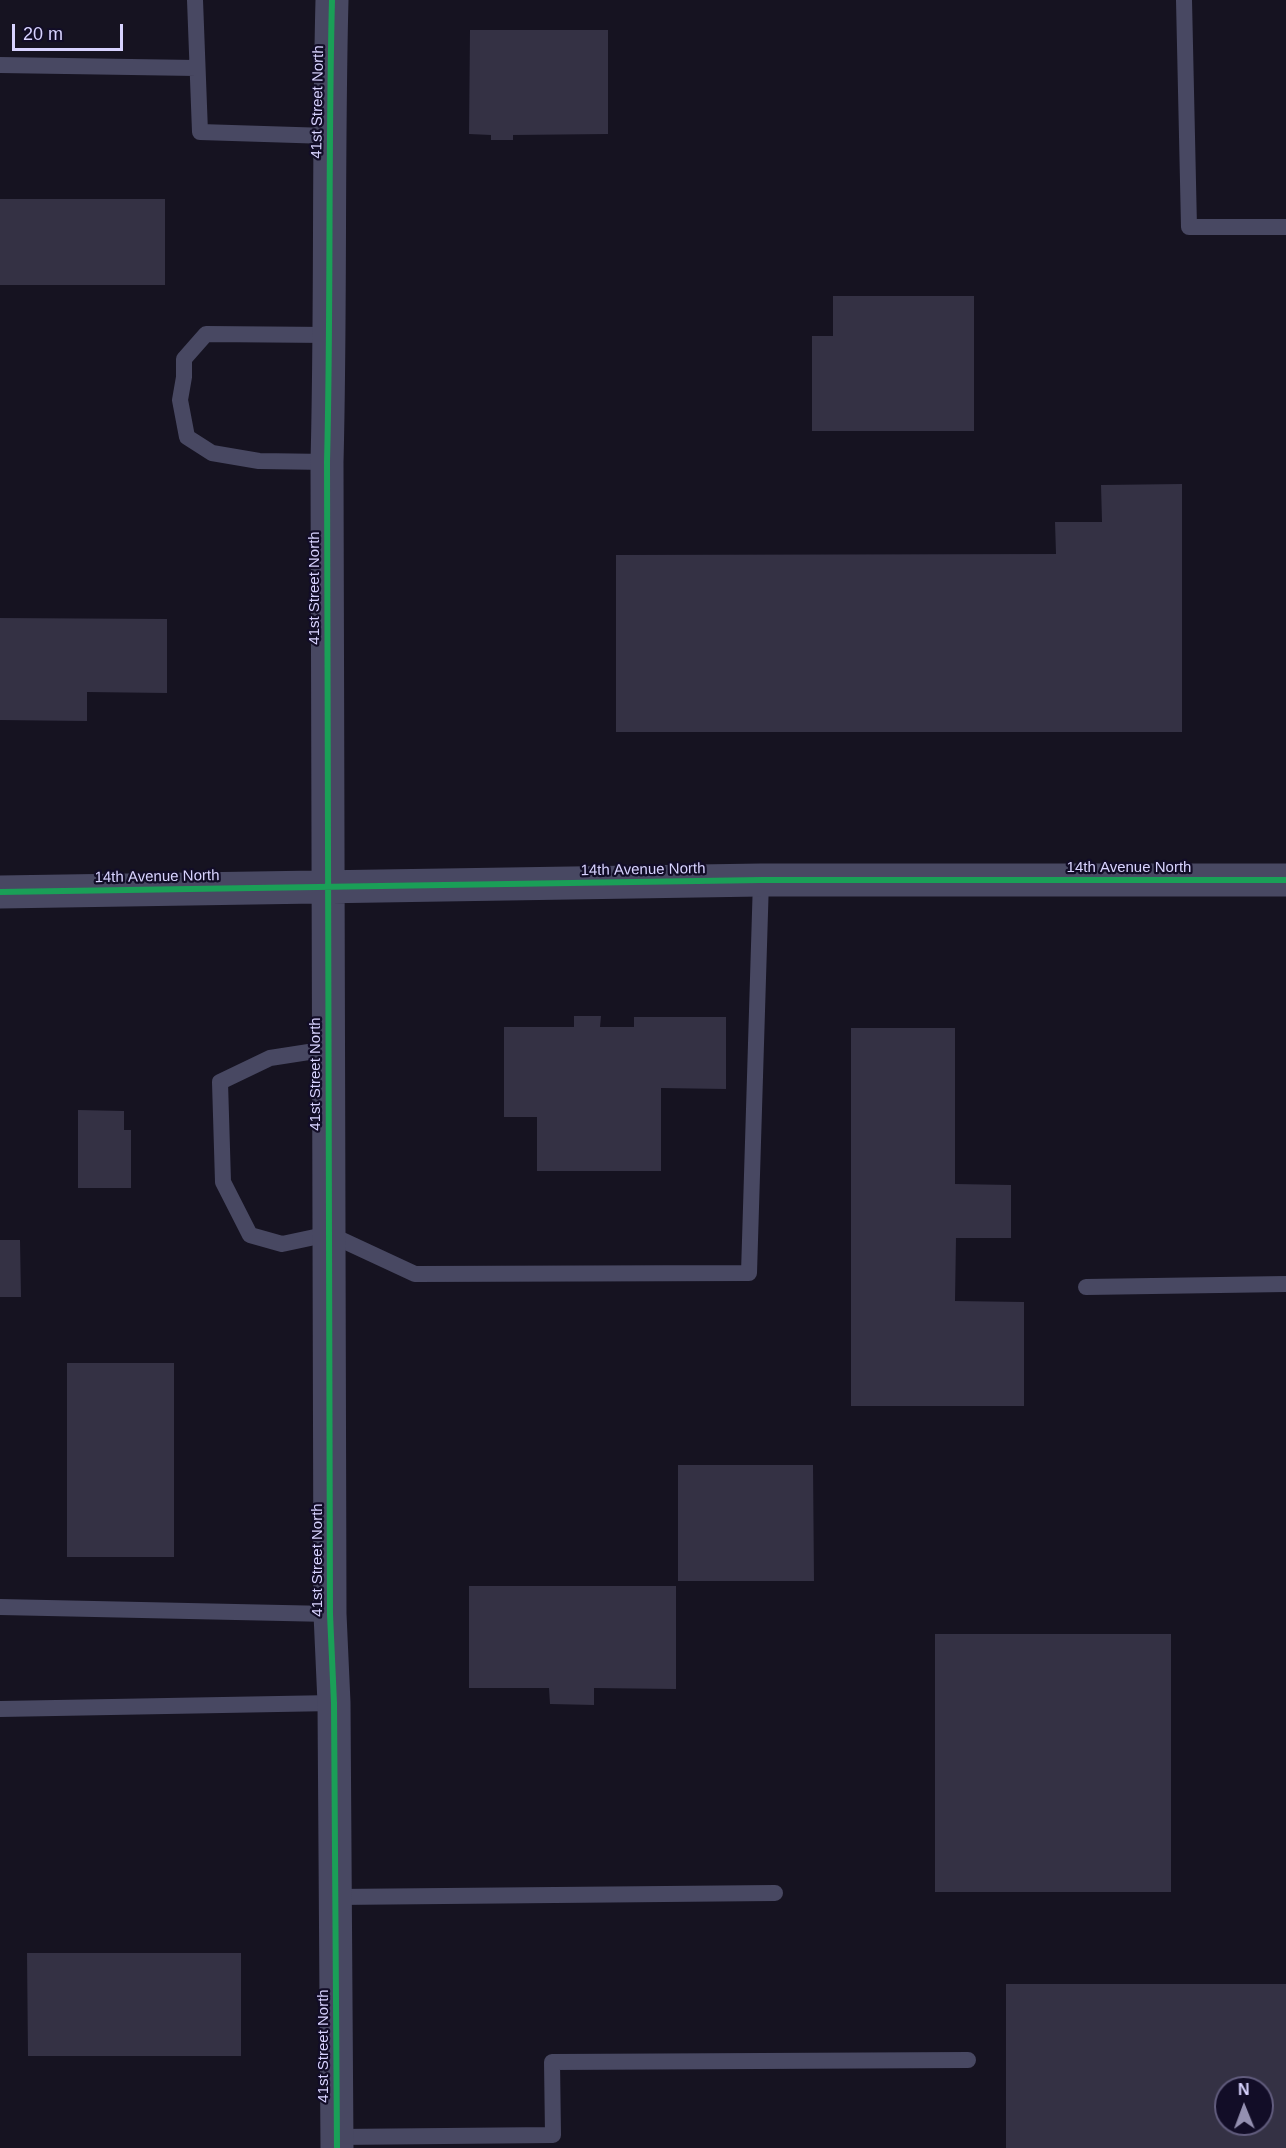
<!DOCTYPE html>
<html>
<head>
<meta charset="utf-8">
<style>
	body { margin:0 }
	#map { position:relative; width:1286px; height:2148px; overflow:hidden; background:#161321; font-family:Helvetica,sans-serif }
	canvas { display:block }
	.north { position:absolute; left:1214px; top:2076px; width:60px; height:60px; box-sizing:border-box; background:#120d27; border:2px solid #615c7d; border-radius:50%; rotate:359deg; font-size:16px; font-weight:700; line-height:24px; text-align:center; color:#d8d3ff }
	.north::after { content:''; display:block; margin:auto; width:21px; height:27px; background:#9490b1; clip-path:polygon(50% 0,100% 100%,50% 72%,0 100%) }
	.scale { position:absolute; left:12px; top:24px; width:111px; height:27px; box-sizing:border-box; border:3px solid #d8d3ff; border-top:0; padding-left:8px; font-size:18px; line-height:21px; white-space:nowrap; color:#d8d3ff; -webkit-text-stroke:4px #120d27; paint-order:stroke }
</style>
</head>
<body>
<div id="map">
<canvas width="1286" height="2148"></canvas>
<div class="north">N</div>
<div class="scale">20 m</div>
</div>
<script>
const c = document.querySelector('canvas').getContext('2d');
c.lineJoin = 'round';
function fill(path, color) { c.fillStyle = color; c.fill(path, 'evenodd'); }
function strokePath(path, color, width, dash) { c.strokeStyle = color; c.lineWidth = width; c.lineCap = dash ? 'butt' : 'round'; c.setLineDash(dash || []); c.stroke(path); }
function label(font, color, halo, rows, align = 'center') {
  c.font = font + ' Helvetica,sans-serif'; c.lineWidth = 4.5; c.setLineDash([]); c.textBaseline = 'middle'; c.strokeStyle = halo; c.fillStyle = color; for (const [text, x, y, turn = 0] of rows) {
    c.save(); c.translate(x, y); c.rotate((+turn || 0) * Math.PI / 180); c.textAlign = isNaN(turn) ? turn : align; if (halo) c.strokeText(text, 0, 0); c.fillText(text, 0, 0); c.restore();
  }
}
const building = new Path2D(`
	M 470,30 L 608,30 L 608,134 L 513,135 L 513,140 L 491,140 L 491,135 L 469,134 Z
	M 0,199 L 165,199 L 165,285 L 0,285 Z
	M 833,296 L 974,296 L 974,431 L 812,431 L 812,336 L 833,336 Z
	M 1182,484 L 1182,732 L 616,732 L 616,555 L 1056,554 L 1055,522 L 1102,522 L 1101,485 Z
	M 0,618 L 167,619 L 167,693 L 87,692 L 87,721 L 0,720 Z
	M 574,1016 L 601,1016 L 600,1027 L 634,1027 L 634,1017 L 726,1017 L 726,1089 L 661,1088 L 661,1171 L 537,1171 L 537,1117 L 504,1117 L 504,1027 L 574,1027 Z
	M 851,1028 L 955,1028 L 955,1184 L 1011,1185 L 1011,1238 L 956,1238 L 955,1301 L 1024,1302 L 1024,1406 L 851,1406 Z
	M 78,1110 L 124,1111 L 124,1130 L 131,1130 L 131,1188 L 78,1188 Z
	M 0,1240 L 20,1240 L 21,1297 L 0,1297 Z
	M 67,1363 L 174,1363 L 174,1557 L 67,1557 Z
	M 678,1465 L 813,1465 L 814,1581 L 678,1581 Z
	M 469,1586 L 676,1586 L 676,1689 L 594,1688 L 594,1705 L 550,1704 L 549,1688 L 469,1688 Z
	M 935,1634 L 1171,1634 L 1171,1892 L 935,1892 Z
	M 27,1953 L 241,1953 L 241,2056 L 28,2056 Z
	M 1006,1984 L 1286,1984 L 1286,2148 L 1006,2148 ZM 1226,2088 L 1262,2088 L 1262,2124 L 1226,2124 Z`);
const service = new Path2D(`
	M 195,0 L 200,132 L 328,136
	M 1184,0 L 1189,227 L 1286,227
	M 0,65 L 196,68
	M 327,462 L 259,461 L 212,453 L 187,437 L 180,400 L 184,377 L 184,359 L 206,334 L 330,335
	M 328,1049 L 270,1058 L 220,1082 L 223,1182 L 250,1235 L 282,1244 L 329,1234 L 415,1274 L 749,1273 L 761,880
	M 1086,1287 L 1286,1284
	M 0,1607 L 330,1614
	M 0,1709 L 334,1703
	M 335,1897 L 775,1893
	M 337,2137 L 553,2135 L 552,2062 L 968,2060`);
const minor = new Path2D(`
	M 332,0 C 328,154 331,308 327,462 L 330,1614 L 334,1703 L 337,2148
	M 0,892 L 761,880 L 1286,880`);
const cycleway = new Path2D(`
	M 332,0 C 328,154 331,308 327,462 L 330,1614 L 334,1703 L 337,2148
	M 0,892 L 761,880 L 1286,880`);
const streetNames = [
	["41st Street North",318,102,-89],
	["41st Street North",315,588,-90],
	["14th Avenue North",1129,868],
	["14th Avenue North",643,870,-1],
	["14th Avenue North",157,877,-1],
	["41st Street North",316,1074,-90],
	["41st Street North",318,1560,-90],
	["41st Street North",324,2046,-90]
];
fill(building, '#343144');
strokePath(service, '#484862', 16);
strokePath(minor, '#484862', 33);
strokePath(cycleway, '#1a9f57', 6);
label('15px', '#d8d3ff', '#120d27', streetNames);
</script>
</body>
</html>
